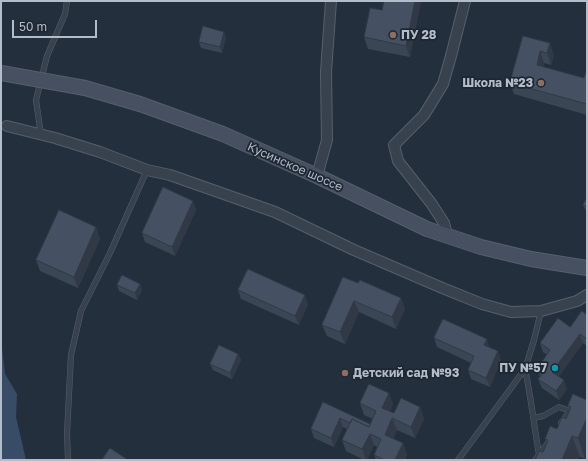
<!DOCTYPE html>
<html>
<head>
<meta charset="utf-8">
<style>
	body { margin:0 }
	#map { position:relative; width:588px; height:461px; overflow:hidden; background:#242f3e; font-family:"Golos Text",sans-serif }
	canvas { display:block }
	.frame { position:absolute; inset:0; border:2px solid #b4bcc9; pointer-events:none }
	.scale { position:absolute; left:12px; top:20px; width:85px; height:18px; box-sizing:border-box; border:2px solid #b4bcc9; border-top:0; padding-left:5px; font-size:12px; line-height:14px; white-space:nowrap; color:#b4bcc9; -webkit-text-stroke:3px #1d2633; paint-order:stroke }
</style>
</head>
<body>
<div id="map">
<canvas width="588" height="461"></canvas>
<div class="frame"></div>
<div class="scale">50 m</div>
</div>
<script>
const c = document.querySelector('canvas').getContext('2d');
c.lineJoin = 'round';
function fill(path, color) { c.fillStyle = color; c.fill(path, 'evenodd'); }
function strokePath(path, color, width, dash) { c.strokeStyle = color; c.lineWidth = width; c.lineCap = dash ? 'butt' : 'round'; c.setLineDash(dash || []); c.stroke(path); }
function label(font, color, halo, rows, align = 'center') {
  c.font = font + ' "Golos Text",sans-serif'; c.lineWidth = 3.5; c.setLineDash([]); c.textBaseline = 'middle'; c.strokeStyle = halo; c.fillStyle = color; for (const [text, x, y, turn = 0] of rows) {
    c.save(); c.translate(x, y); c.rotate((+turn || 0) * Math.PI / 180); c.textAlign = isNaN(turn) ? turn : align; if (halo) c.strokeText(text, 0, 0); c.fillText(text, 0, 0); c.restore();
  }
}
const water = new Path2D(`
	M 1,319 L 2,348 L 5,374 L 17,394 L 16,417 L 26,460 L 1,460 Z`);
const lane = new Path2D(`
	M 41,135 L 36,100 L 47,56 L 65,14 L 67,1
	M 525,369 C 531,397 534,426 539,454
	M 533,418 L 543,416 L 559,407 L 570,411 L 561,423
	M 68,460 L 67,433 L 71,355 L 81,311 L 110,253 L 147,170
	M 458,460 L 525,369 L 534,340 L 541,311
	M 535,460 L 550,440`);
const street = new Path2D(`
	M 7,126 L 55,138 L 100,152 L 147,170 L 170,175 L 275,212 L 354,250 L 440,287 L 482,304 L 511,312 L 541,311 L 577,301 L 587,295
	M 317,176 L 327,140 L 326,72 L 331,1
	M 447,235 L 444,223 L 431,203 L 398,161 L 394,145 L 424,115 L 443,84 L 451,56 L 465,1`);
const secondary = new Path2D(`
	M 140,104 L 223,134 L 317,176 L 427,229 L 481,247 L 531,259 L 587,268`);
const secondaryBridge = new Path2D(`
	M 1,73 L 85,88 L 140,104`);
const wall = new Path2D(`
	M 384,1 L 421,1 L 410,57 L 368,49 L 364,37 L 382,10 Z
	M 523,36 L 554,55 L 551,65 L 544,63 L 543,67 L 584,78 L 587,69 L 587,115 L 514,94 L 510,83 Z
	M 226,38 L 222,53 L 201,48 L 199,42 Z
	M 587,198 L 587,212 L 586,211 L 583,205 Z
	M 193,201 L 196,210 L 175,256 L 145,242 L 142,233 Z
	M 96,227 L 100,239 L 78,288 L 40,271 L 36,260 Z
	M 358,283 L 401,298 L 405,309 L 396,329 L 359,312 L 345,344 L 327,336 L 322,325 Z
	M 140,284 L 142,290 L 137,300 L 119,291 L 117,285 Z
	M 238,290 L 308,304 L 299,325 L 241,299 Z
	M 587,315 L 587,346 L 583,343 L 559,376 L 567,389 L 559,400 L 542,388 L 538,379 L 540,377 L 537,369 L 547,355 L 543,352 L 540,343 L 570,327 Z
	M 434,338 L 490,348 L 501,360 L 490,387 L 471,379 L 468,370 L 471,363 L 437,347 Z
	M 238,354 L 241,360 L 232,379 L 213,370 L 210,364 Z
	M 573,394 L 585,459 L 580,457 L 543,452 L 547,444 L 545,439 L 557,429 L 566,419 L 570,411 L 568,406 Z
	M 323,402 L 370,424 L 373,419 L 364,415 L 360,403 L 393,404 L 390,411 L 394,413 L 420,407 L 424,419 L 415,438 L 397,430 L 393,439 L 403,443 L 407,455 L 405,460 L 376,460 L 374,455 L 377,447 L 374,445 L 367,460 L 364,460 L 346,451 L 342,440 L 347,429 L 343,427 L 334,447 L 314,438 L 311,429 Z`);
const shadedWall = new Path2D(`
	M 415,1 L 421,1 L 410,57 L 406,46 Z
	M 224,32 L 226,38 L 222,53 L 220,47 Z
	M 550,43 L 554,55 L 551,65 L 547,53 Z
	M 540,51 L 544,63 L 541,76 L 537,65 Z
	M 193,201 L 196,210 L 175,256 L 172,247 Z
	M 96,227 L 100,239 L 78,288 L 74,277 Z
	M 140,284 L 142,290 L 137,300 L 135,293 Z
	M 305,295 L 308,304 L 299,325 L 295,316 Z
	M 401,298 L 405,309 L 396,329 L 392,317 Z
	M 354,301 L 359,312 L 345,344 L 340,332 Z
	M 580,334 L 583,343 L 556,381 L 552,372 Z
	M 487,339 L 490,348 L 484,345 Z
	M 498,351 L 501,360 L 490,387 L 486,378 Z
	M 238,354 L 241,360 L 232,379 L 230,373 Z
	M 564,380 L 567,389 L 559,400 L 556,391 Z
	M 389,393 L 393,404 L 386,419 L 382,408 Z
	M 420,407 L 424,419 L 415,438 L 411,427 Z
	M 340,418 L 343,427 L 334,447 L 331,438 Z
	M 392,418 L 397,430 L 389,447 L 385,435 Z
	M 587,418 L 587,455 L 585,459 L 578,438 Z
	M 370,434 L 374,445 L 367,460 L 366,460 L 362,449 Z
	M 572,436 L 580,457 L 578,460 L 562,460 Z
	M 403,443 L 407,455 L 405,460 L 395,460 Z`);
const building = new Path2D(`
	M 384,1 L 415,1 L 406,46 L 364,37 L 370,8 L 382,10 Z
	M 203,26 L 224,32 L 220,47 L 199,42 Z
	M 523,36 L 550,43 L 547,53 L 540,51 L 537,65 L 584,78 L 587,69 L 587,104 L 510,83 Z
	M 163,187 L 193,201 L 172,247 L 142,233 Z
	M 587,198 L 587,207 L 583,205 Z
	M 59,210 L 96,227 L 74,277 L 36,260 Z
	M 248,269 L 305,295 L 295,316 L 238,290 Z
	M 122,275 L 140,284 L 135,293 L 117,285 Z
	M 343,277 L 358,283 L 360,280 L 401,298 L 392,317 L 354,301 L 340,332 L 322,325 Z
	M 582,311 L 587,315 L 587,339 L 580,334 L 552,372 L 564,380 L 556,391 L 538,379 L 543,373 L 537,369 L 550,350 L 540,343 L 558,318 L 570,327 Z
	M 443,319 L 487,339 L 484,345 L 498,351 L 486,378 L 468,370 L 474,356 L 434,338 Z
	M 219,345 L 238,354 L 230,373 L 210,364 Z
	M 369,384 L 389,393 L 382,408 L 394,413 L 401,398 L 420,407 L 411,427 L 392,418 L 385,435 L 403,443 L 395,460 L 385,460 L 374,455 L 381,439 L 370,434 L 362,449 L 342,440 L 352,419 L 369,427 L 376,411 L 360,403 Z
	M 573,394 L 587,400 L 587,418 L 578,438 L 572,436 L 562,460 L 535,460 L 539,451 L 543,452 L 548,440 L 545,439 L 550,426 L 557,429 L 562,417 L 566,419 L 571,407 L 568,406 Z
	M 323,402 L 370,424 L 369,427 L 352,419 L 350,423 L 340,418 L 331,438 L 311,429 Z
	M 110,448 L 128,460 L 102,460 Z`);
const markers = [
	[393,35,4,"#8d6e63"],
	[541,83,4,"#8d6e63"],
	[555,368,4,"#0f9aa8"],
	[345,373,4,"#8d6e63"]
];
const poiNames = [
	["ПУ 28",401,35],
	["Школа №23",533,83,"right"],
	["ПУ №57",547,368,"right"],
	["Детский сад №93",353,373]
];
const streetNames = [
	["Кусинское шоссе",295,167,24]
];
fill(water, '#394c67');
strokePath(lane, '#565f6c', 6);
strokePath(street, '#565f6c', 12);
strokePath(secondary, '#565f6c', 16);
strokePath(lane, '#38414e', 5);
strokePath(street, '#38414e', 10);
strokePath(secondary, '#465061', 14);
strokePath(secondaryBridge, '#565f6c', 16, []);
strokePath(secondaryBridge, '#465061', 14);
fill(wall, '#3b4654');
fill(shadedWall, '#303945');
fill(building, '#455162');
strokePath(building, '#303945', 1);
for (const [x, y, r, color] of markers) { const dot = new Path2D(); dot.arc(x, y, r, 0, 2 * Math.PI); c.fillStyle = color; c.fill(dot); strokePath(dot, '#1d2633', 1.5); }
label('bold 12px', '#b4bcc9', '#1d2633', poiNames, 'left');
label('12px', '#b4bcc9', '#1d2633', streetNames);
</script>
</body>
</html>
